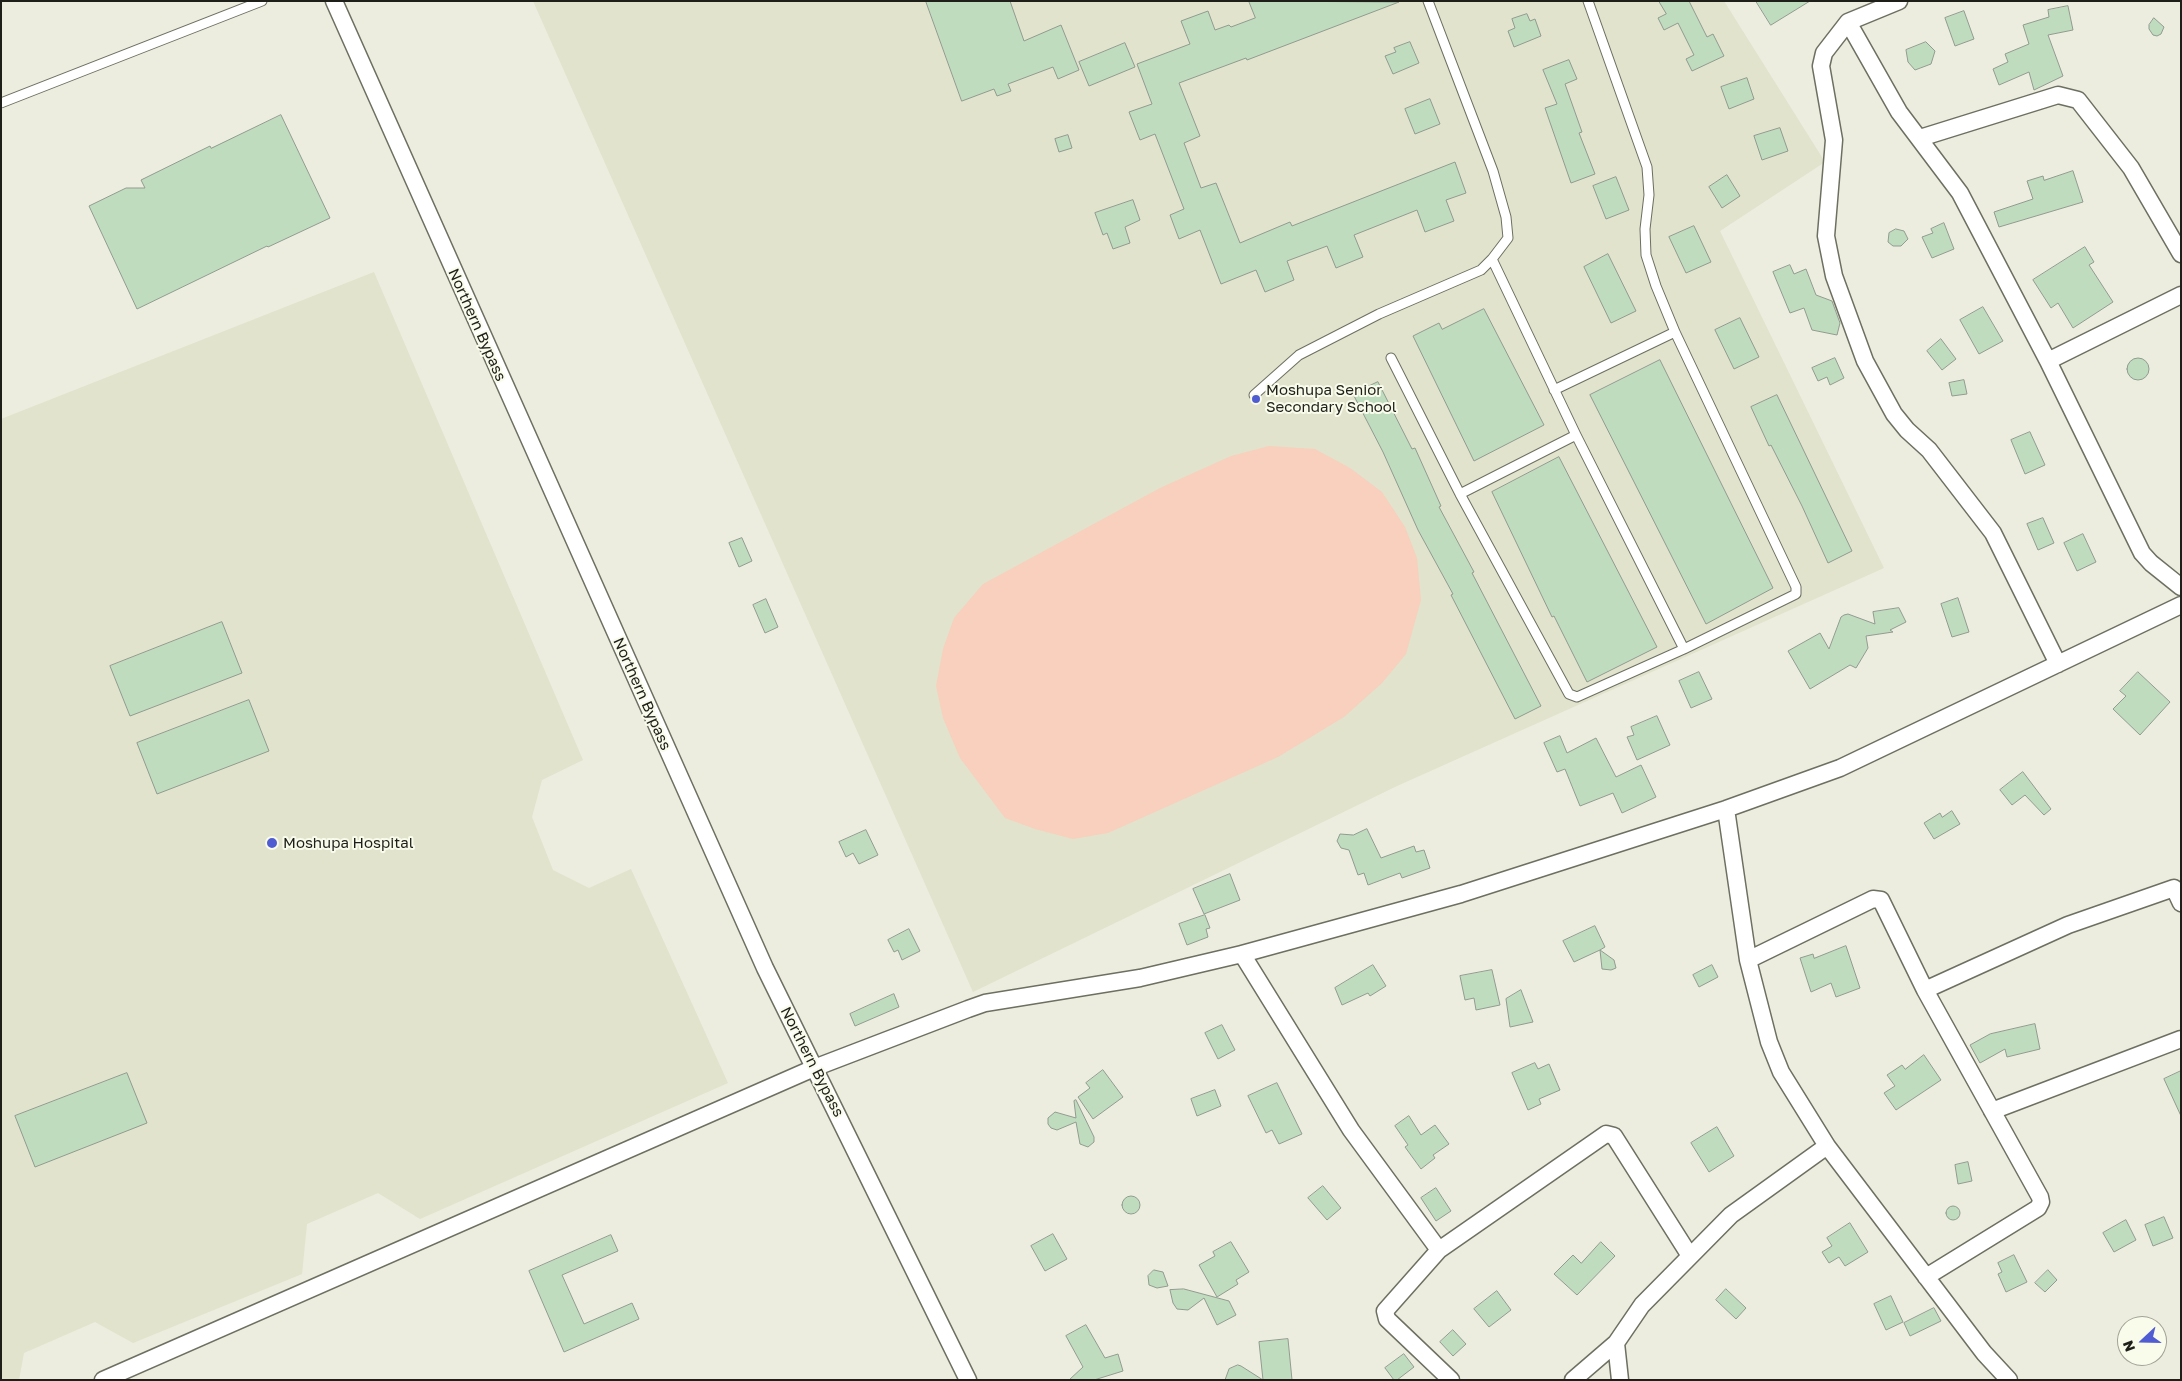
<!DOCTYPE html>
<html>
<head>
<meta charset="utf-8">
<style>
	body { margin:0 }
	#map { position:relative; width:2182px; height:1381px; overflow:hidden; background:#ecedde; font-family:"Golos Text",sans-serif }
	canvas { display:block }
	.frame { position:absolute; inset:0; border:2px solid #1f1f1a; pointer-events:none }
	.north { position:absolute; left:2117px; top:1316px; width:50px; height:50px; box-sizing:border-box; background:#f9fbeb; border:1px solid #a2a397; border-radius:50%; rotate:249deg; font-size:14px; font-weight:700; line-height:20px; text-align:center; color:#1f1f1a }
	.north::after { content:''; display:block; margin:auto; width:18px; height:22px; background:#505dd2; clip-path:polygon(50% 0,100% 100%,50% 72%,0 100%) }
</style>
</head>
<body>
<div id="map">
<canvas width="2182" height="1381"></canvas>
<div class="frame"></div>
<div class="north">N</div>
</div>
<script>
const c = document.querySelector('canvas').getContext('2d');
c.lineJoin = 'round';
function fill(path, color) { c.fillStyle = color; c.fill(path, 'evenodd'); }
function strokePath(path, color, width, dash) { c.strokeStyle = color; c.lineWidth = width; c.lineCap = dash ? 'butt' : 'round'; c.setLineDash(dash || []); c.stroke(path); }
function label(font, color, halo, rows, align = 'center') {
  c.font = font + ' "Golos Text",sans-serif'; c.lineWidth = 4; c.setLineDash([]); c.textBaseline = 'middle'; c.strokeStyle = halo; c.fillStyle = color; for (const [text, x, y, turn = 0] of rows) {
    c.save(); c.translate(x, y); c.rotate((+turn || 0) * Math.PI / 180); c.textAlign = isNaN(turn) ? turn : align; if (halo) c.strokeText(text, 0, 0); c.fillText(text, 0, 0); c.restore();
  }
}
const built = new Path2D(`
	M 533,1 L 1724,1 L 1825,162 L 1720,231 L 1884,568 L 1397,786 L 973,992 Z
	M 374,272 L 583,760 L 542,780 L 532,817 L 553,870 L 589,888 L 631,869 L 728,1083 L 420,1219 L 378,1193 L 307,1224 L 302,1274 L 133,1343 L 95,1322 L 24,1353 L 19,1380 L 1,1380 L 1,419 Z`);
const green = new Path2D(`
	M 1269,446 L 1315,449 L 1350,468 L 1382,492 L 1405,527 L 1417,558 L 1421,600 L 1406,654 L 1382,683 L 1344,717 L 1278,757 L 1108,833 L 1073,839 L 1035,829 L 1005,818 L 960,758 L 943,718 L 936,686 L 943,649 L 954,618 L 983,584 L 1160,488 L 1231,456 Z`);
const building = new Path2D(`
	M 926,1 L 1010,1 L 1024,41 L 1061,25 L 1079,70 L 1058,79 L 1053,67 L 1008,84 L 1011,91 L 997,96 L 994,89 L 962,101 Z
	M 1249,1 L 1399,2 L 1247,60 L 1246,58 L 1179,83 L 1200,136 L 1184,143 L 1201,188 L 1216,183 L 1240,243 L 1290,222 L 1292,226 L 1455,162 L 1466,193 L 1446,200 L 1454,221 L 1425,232 L 1417,210 L 1354,235 L 1363,257 L 1336,268 L 1327,246 L 1287,261 L 1294,280 L 1265,292 L 1256,270 L 1221,284 L 1200,230 L 1179,239 L 1170,215 L 1184,209 L 1155,134 L 1140,140 L 1129,112 L 1152,104 L 1137,64 L 1190,44 L 1181,21 L 1208,11 L 1215,30 L 1229,25 L 1231,27 L 1255,18 Z
	M 1659,1 L 1689,1 L 1707,37 L 1713,34 L 1724,56 L 1692,71 L 1686,59 L 1694,55 L 1678,23 L 1664,30 L 1658,18 L 1666,14 Z
	M 1756,1 L 1810,1 L 1771,25 Z
	M 2068,6 L 2073,30 L 2048,35 L 2063,76 L 2034,90 L 2029,72 L 1999,85 L 1993,69 L 2008,62 L 2005,54 L 2029,44 L 2023,25 L 2049,17 L 2048,10 Z
	M 1964,11 L 1974,39 L 1955,46 L 1945,18 Z
	M 1527,14 L 1530,21 L 1535,19 L 1541,36 L 1514,47 L 1508,31 L 1515,28 L 1512,19 Z
	M 2154,18 L 2164,27 L 2161,34 L 2157,36 L 2153,35 L 2149,29 L 2149,25 Z
	M 1410,42 L 1419,63 L 1393,74 L 1385,56 L 1396,52 L 1394,48 Z
	M 1926,42 L 1935,51 L 1931,64 L 1915,70 L 1908,62 L 1906,50 Z
	M 1125,43 L 1135,67 L 1089,86 L 1079,62 Z
	M 1569,60 L 1577,79 L 1565,84 L 1582,132 L 1579,133 L 1595,174 L 1571,183 L 1545,108 L 1557,104 L 1543,70 Z
	M 1747,78 L 1754,99 L 1729,109 L 1721,87 Z
	M 1430,99 L 1440,124 L 1415,134 L 1405,109 Z
	M 281,115 L 330,218 L 268,247 L 267,246 L 137,309 L 89,206 L 126,188 L 145,188 L 141,180 L 210,146 L 211,148 Z
	M 1780,128 L 1788,151 L 1762,160 L 1754,136 Z
	M 1068,135 L 1072,148 L 1059,152 L 1055,139 Z
	M 2073,171 L 2083,202 L 1999,227 L 1994,212 L 2033,199 L 2027,181 L 2043,176 L 2044,180 Z
	M 1727,175 L 1740,196 L 1722,208 L 1709,187 Z
	M 1616,177 L 1629,210 L 1606,219 L 1593,186 Z
	M 1133,200 L 1140,220 L 1125,227 L 1130,243 L 1113,249 L 1107,233 L 1103,235 L 1095,213 Z
	M 1944,223 L 1954,249 L 1932,258 L 1922,237 L 1933,233 L 1931,229 Z
	M 1694,226 L 1711,262 L 1686,273 L 1669,237 Z
	M 1896,229 L 1904,231 L 1908,239 L 1901,246 L 1893,246 L 1888,242 L 1889,233 Z
	M 2085,247 L 2094,262 L 2089,265 L 2113,302 L 2073,328 L 2058,303 L 2051,308 L 2033,280 Z
	M 1608,254 L 1636,311 L 1611,323 L 1584,267 Z
	M 1790,265 L 1794,274 L 1806,269 L 1816,295 L 1832,301 L 1840,323 L 1837,335 L 1812,330 L 1804,308 L 1790,313 L 1773,272 Z
	M 1983,307 L 2003,341 L 1979,354 L 1960,320 Z
	M 1484,309 L 1544,425 L 1474,461 L 1413,336 L 1439,323 L 1442,329 Z
	M 1740,318 L 1759,357 L 1734,369 L 1715,330 Z
	M 1941,339 L 1956,359 L 1942,370 L 1927,351 Z
	M2127 369a11 11 0 1 1 22 0a11 11 0 1 1-22 0Z
	M 1835,358 L 1844,378 L 1830,385 L 1827,377 L 1818,381 L 1812,368 Z
	M 1660,360 L 1773,588 L 1706,624 L 1590,395 Z
	M 1964,380 L 1967,394 L 1952,396 L 1949,383 Z
	M 1378,382 L 1412,449 L 1415,448 L 1441,506 L 1439,507 L 1474,572 L 1472,573 L 1541,706 L 1515,719 L 1451,595 L 1453,594 L 1418,530 L 1383,452 L 1353,394 Z
	M 1777,395 L 1852,551 L 1828,563 L 1802,506 L 1771,445 L 1769,446 L 1751,407 Z
	M 2030,432 L 2045,465 L 2025,474 L 2011,440 Z
	M 1559,457 L 1657,647 L 1587,682 L 1554,616 L 1552,617 L 1492,492 Z
	M 2043,518 L 2054,543 L 2038,550 L 2027,524 Z
	M 2083,534 L 2096,562 L 2077,571 L 2064,543 Z
	M 742,538 L 752,561 L 739,567 L 729,543 Z
	M 1958,598 L 1969,632 L 1952,637 L 1941,604 Z
	M 766,599 L 778,627 L 765,633 L 753,605 Z
	M 1899,608 L 1906,622 L 1890,630 L 1893,632 L 1866,636 L 1868,648 L 1856,668 L 1850,665 L 1810,689 L 1788,651 L 1820,633 L 1829,649 L 1841,617 L 1844,615 L 1848,614 L 1875,624 L 1873,612 Z
	M 222,622 L 242,673 L 130,716 L 110,666 Z
	M 1699,672 L 1712,699 L 1691,708 L 1679,681 Z
	M 2138,672 L 2170,702 L 2140,735 L 2113,709 L 2126,696 L 2120,691 Z
	M 249,700 L 269,751 L 157,794 L 137,743 Z
	M 1657,716 L 1670,745 L 1637,760 L 1627,737 L 1634,735 L 1631,727 Z
	M 1560,736 L 1567,753 L 1596,738 L 1616,777 L 1641,765 L 1656,797 L 1622,813 L 1613,793 L 1580,806 L 1565,769 L 1557,772 L 1544,743 Z
	M 2023,772 L 2051,809 L 2044,815 L 2025,795 L 2012,805 L 2000,790 Z
	M 1952,811 L 1960,824 L 1934,839 L 1924,823 L 1940,813 L 1942,817 Z
	M 1367,829 L 1381,858 L 1414,846 L 1416,852 L 1424,850 L 1430,868 L 1402,878 L 1400,873 L 1368,885 L 1364,873 L 1358,875 L 1349,850 L 1341,848 L 1337,841 L 1340,834 L 1353,835 Z
	M 866,830 L 878,855 L 859,864 L 853,853 L 846,857 L 839,842 Z
	M 1230,874 L 1240,900 L 1204,914 L 1193,889 Z
	M 1205,915 L 1210,928 L 1206,929 L 1208,937 L 1187,945 L 1179,924 Z
	M 1595,926 L 1605,947 L 1600,950 L 1614,960 L 1616,968 L 1611,970 L 1602,969 L 1600,950 L 1574,962 L 1563,941 Z
	M 909,929 L 920,951 L 902,960 L 898,950 L 894,952 L 888,940 Z
	M 1846,946 L 1860,988 L 1836,997 L 1831,983 L 1811,992 L 1800,958 L 1813,954 L 1814,958 Z
	M 1373,965 L 1386,986 L 1370,996 L 1368,993 L 1342,1005 L 1335,988 Z
	M 1712,965 L 1718,977 L 1699,987 L 1693,975 Z
	M 1492,970 L 1500,1005 L 1476,1010 L 1474,998 L 1465,1000 L 1460,976 Z
	M 1521,990 L 1533,1022 L 1510,1027 L 1506,999 Z
	M 894,994 L 899,1007 L 855,1026 L 850,1014 Z
	M 2035,1024 L 2040,1049 L 2007,1057 L 2005,1049 L 1980,1063 L 1970,1045 L 1990,1034 Z
	M 1222,1025 L 1235,1050 L 1218,1059 L 1205,1033 Z
	M 1924,1055 L 1941,1080 L 1896,1110 L 1884,1093 L 1895,1086 L 1887,1075 L 1902,1065 L 1905,1069 Z
	M 1535,1063 L 1538,1069 L 1549,1064 L 1560,1090 L 1539,1099 L 1541,1104 L 1528,1110 L 1512,1073 Z
	M 1103,1070 L 1123,1097 L 1093,1119 L 1078,1097 L 1090,1088 L 1086,1083 Z
	M 2181,1071 L 2181,1116 L 2164,1079 Z
	M 127,1073 L 147,1123 L 35,1167 L 15,1116 Z
	M 1277,1083 L 1302,1134 L 1279,1144 L 1272,1130 L 1266,1133 L 1248,1096 Z
	M 1215,1090 L 1221,1106 L 1197,1116 L 1191,1099 Z
	M 1076,1100 L 1094,1137 L 1094,1142 L 1088,1147 L 1080,1144 L 1076,1122 L 1057,1130 L 1051,1128 L 1048,1124 L 1048,1118 L 1055,1112 L 1076,1118 L 1074,1101 Z
	M 1409,1116 L 1421,1135 L 1435,1125 L 1449,1144 L 1433,1155 L 1435,1158 L 1421,1169 L 1405,1147 L 1408,1145 L 1395,1126 Z
	M 1717,1127 L 1734,1156 L 1709,1172 L 1691,1143 Z
	M 1968,1162 L 1972,1181 L 1958,1184 L 1955,1165 Z
	M 1323,1186 L 1341,1208 L 1327,1220 L 1308,1198 Z
	M 1436,1188 L 1451,1211 L 1436,1221 L 1421,1198 Z
	M1122 1205a9 9 0 1 1 18 0a9 9 0 1 1-18 0Z
	M1946 1213a7 7 0 1 1 14 0a7 7 0 1 1-14 0Z
	M 2164,1217 L 2173,1238 L 2153,1246 L 2145,1225 Z
	M 2126,1220 L 2136,1240 L 2114,1252 L 2103,1233 Z
	M 1850,1223 L 1868,1252 L 1845,1266 L 1839,1257 L 1829,1263 L 1822,1252 L 1832,1246 L 1827,1238 Z
	M 1053,1234 L 1067,1259 L 1045,1271 L 1031,1246 Z
	M 611,1235 L 618,1251 L 562,1275 L 584,1324 L 632,1303 L 639,1319 L 564,1352 L 529,1271 Z
	M 1231,1242 L 1249,1272 L 1236,1280 L 1238,1284 L 1217,1297 L 1199,1265 L 1215,1256 L 1213,1252 Z
	M 1601,1242 L 1615,1256 L 1577,1295 L 1554,1274 L 1573,1255 L 1581,1263 Z
	M 2014,1255 L 2027,1282 L 2006,1292 L 1998,1274 L 2002,1272 L 1998,1263 Z
	M 1154,1270 L 1163,1272 L 1168,1286 L 1157,1288 L 1149,1285 L 1148,1276 Z
	M 2048,1270 L 2057,1280 L 2045,1292 L 2035,1283 Z
	M 1184,1289 L 1229,1301 L 1236,1315 L 1217,1325 L 1204,1298 L 1188,1310 L 1177,1309 L 1173,1303 L 1170,1290 Z
	M 1726,1289 L 1746,1308 L 1736,1319 L 1716,1300 Z
	M 1497,1291 L 1511,1310 L 1489,1327 L 1474,1309 Z
	M 1891,1296 L 1903,1322 L 1886,1330 L 1874,1304 Z
	M 1934,1308 L 1941,1321 L 1910,1336 L 1904,1323 Z
	M 1086,1325 L 1105,1358 L 1118,1354 L 1123,1371 L 1094,1380 L 1069,1380 L 1083,1367 L 1066,1336 Z
	M 1453,1330 L 1466,1344 L 1453,1356 L 1440,1342 Z
	M 1288,1339 L 1292,1380 L 1263,1380 L 1259,1342 Z
	M 1404,1354 L 1414,1367 L 1397,1380 L 1394,1380 L 1385,1368 Z
	M 1238,1365 L 1241,1366 L 1263,1380 L 1225,1380 L 1229,1369 Z`);
const lane = new Path2D(`
	M 1,103 L 262,1
	M 1492,259 L 1576,435 L 1684,649
	M 1391,358 L 1460,494 L 1569,694 L 1577,697 L 1684,649 L 1796,594 L 1796,587 L 1675,332 L 1656,286 L 1646,255 L 1645,229 L 1649,195 L 1647,167 L 1588,1
	M 1554,390 L 1675,332
	M 1254,395 L 1299,355 L 1379,314 L 1481,270 L 1492,259 L 1508,238 L 1506,217 L 1493,171 L 1428,1
	M 1460,494 L 1576,435`);
const street = new Path2D(`
	M 334,1 L 765,968 L 968,1380
	M 1899,1 L 1848,22 L 1824,53 L 1821,66 L 1834,140 L 1826,236 L 1834,276 L 1865,361 L 1894,414 L 1907,430 L 1929,450 L 1993,533 L 2058,664
	M 1848,22 L 1899,112 L 1960,193 L 2048,361 L 2142,553 L 2151,563 L 2181,587
	M 1920,138 L 2058,95 L 2078,100 L 2131,168 L 2181,254
	M 2048,361 L 2181,295
	M 1726,809 L 1748,960 L 1873,899 L 1881,900 L 1925,990 L 2068,925 L 2174,888 L 2181,903
	M 1242,954 L 1351,1130 L 1439,1250 L 1606,1134 L 1614,1136 L 1690,1256
	M 1925,990 L 2040,1197 L 2041,1202 L 2038,1208 L 1926,1277
	M 1992,1111 L 2181,1039
	M 1827,1146 L 1984,1353 L 2009,1380
	M 1439,1250 L 1385,1311 L 1387,1319 L 1451,1380
	M 103,1380 L 814,1068 L 968,1009 L 985,1003 L 1140,978 L 1242,954 L 1461,894 L 1726,809 L 1840,768 L 2181,605
	M 1573,1380 L 1616,1343
	M 1620,1380 L 1616,1343 L 1642,1305 L 1731,1215 L 1827,1146 L 1781,1072 L 1769,1042 L 1748,960`);
const markers = [
	[1256,399,5,"#505dd2"],
	[272,843,6,"#505dd2"]
];
const streetNames = [
	["Northern Bypass",477,325,66],
	["Northern Bypass",642,694,66],
	["Northern Bypass",812,1062,63]
];
const poiNames = [
	["Moshupa Senior",1266,390],
	["Secondary School",1266,407],
	["Moshupa Hospital",283,843]
];
fill(built, '#e1e3cc');
fill(green, '#f8d0bd');
fill(building, '#bfddbe');
strokePath(building, '#919b90', 1);
strokePath(lane, '#6d6f61', 11);
strokePath(street, '#6d6f61', 19);
strokePath(lane, '#fff', 9);
strokePath(street, '#fff', 16);
for (const [x, y, r, color] of markers) { const dot = new Path2D(); dot.arc(x, y, r, 0, 2 * Math.PI); c.fillStyle = color; c.fill(dot); strokePath(dot, '#f9fbeb', 2); }
label('15px', '#1f1f1a', '#f9fbeb', streetNames);
label('15px', '#1f1f1a', '#f9fbeb', poiNames, 'left');
</script>
</body>
</html>
